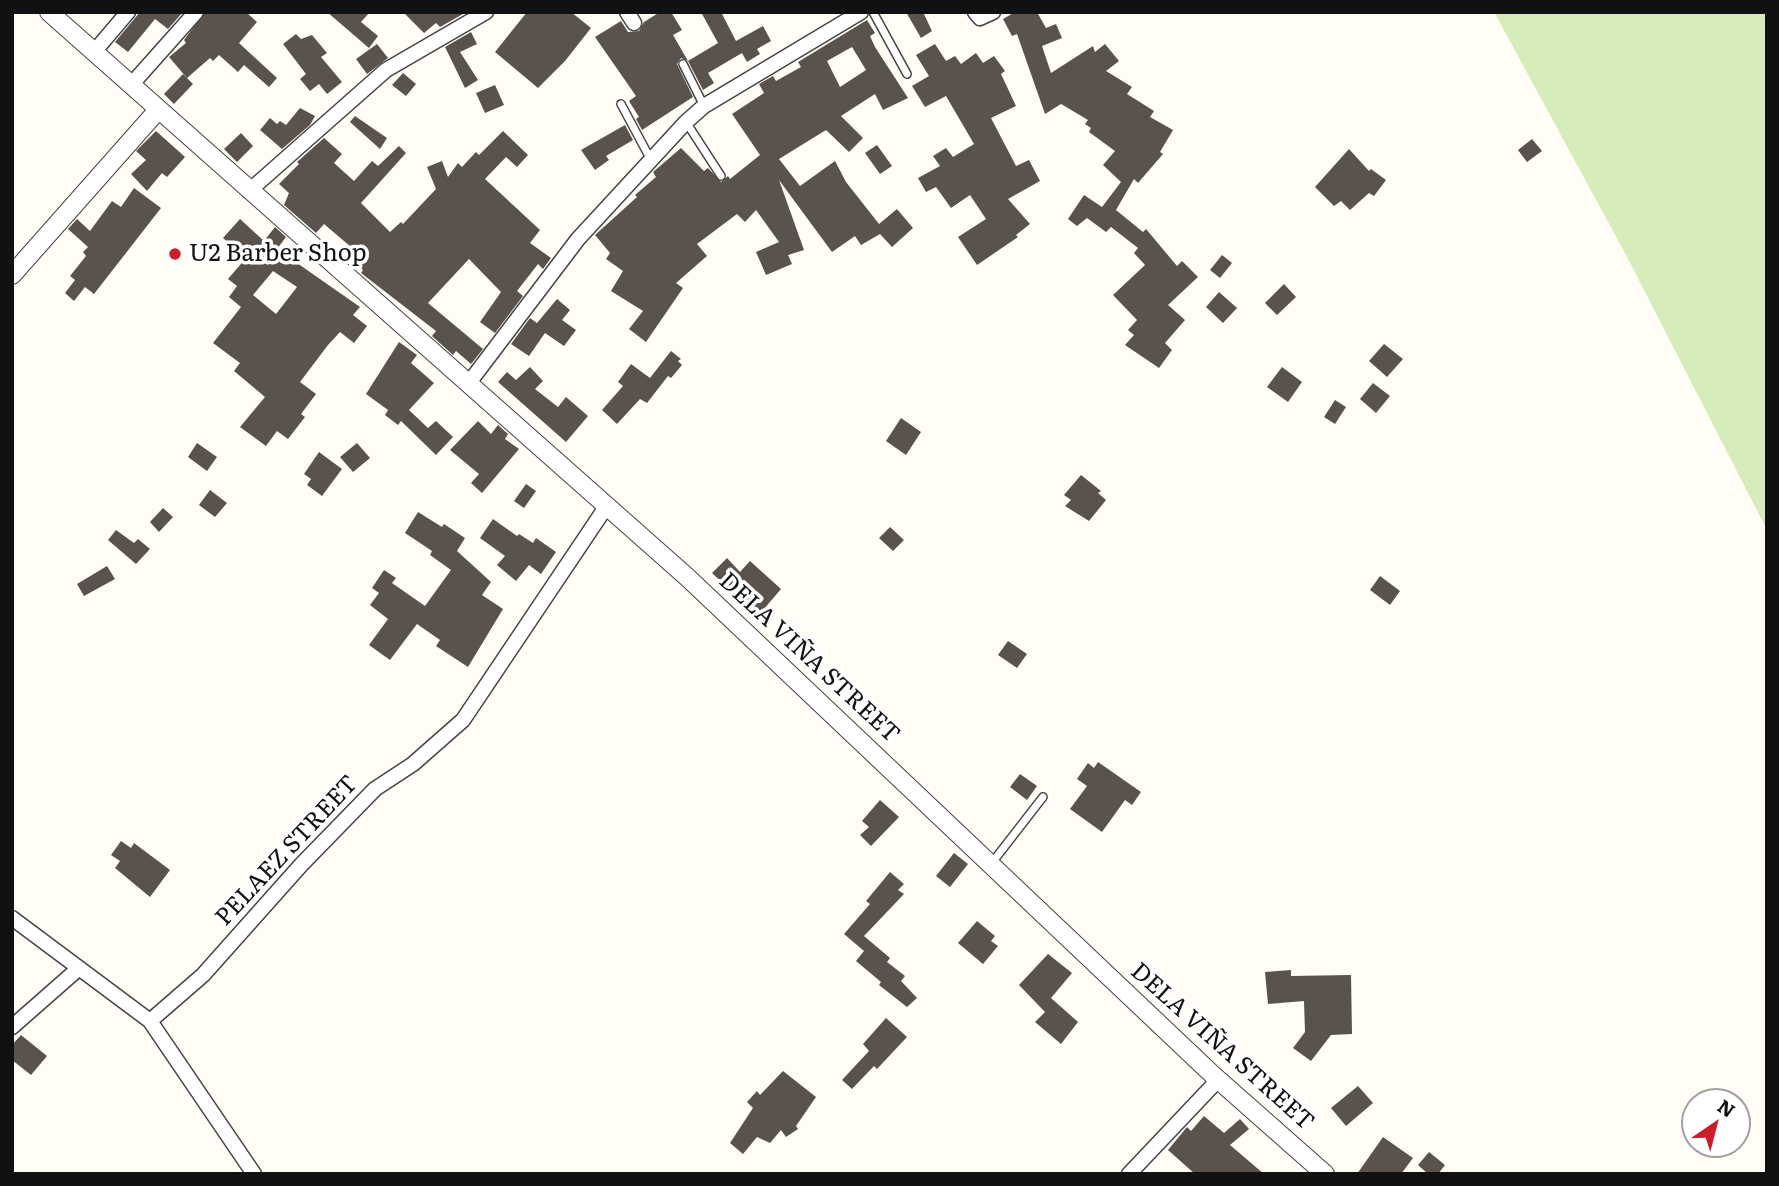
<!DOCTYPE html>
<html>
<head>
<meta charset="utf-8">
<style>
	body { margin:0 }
	#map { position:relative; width:1779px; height:1186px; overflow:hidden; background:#fffdf5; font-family:Literata,serif }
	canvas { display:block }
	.frame { position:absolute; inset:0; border:14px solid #111; pointer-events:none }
	.north { position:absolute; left:1681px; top:1088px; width:70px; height:70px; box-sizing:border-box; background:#fff; border:2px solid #a0a0a0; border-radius:50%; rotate:35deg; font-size:19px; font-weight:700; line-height:28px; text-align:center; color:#111 }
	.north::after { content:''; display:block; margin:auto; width:24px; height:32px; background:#ca1f2a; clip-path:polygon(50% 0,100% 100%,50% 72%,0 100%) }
</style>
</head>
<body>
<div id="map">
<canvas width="1779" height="1186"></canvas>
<div class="frame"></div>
<div class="north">N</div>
</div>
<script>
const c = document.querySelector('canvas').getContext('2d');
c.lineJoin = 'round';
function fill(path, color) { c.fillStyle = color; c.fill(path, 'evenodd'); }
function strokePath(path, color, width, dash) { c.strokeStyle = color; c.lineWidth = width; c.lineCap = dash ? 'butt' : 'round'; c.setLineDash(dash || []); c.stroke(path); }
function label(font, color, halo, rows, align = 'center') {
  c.font = font + ' Literata,serif'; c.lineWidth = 7; c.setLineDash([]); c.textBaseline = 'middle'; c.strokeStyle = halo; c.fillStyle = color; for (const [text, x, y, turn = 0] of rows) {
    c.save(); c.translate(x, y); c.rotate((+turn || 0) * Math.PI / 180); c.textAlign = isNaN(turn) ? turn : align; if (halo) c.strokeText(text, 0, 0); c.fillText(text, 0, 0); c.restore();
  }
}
const green = new Path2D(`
	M 1494,12 L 1767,12 L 1767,530 L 1625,253 Z`);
const building = new Path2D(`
	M 140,12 L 183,12 L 168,29 L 155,19 L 128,52 L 115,42 Z
	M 205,12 L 246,12 L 257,22 L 239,43 L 277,78 L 269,87 L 244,65 L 238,72 L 219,55 L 213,61 L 210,58 L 187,78 L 169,57 L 186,43 L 184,40 Z
	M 327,12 L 370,12 L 361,22 L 378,36 L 369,48 Z
	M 403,12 L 463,12 L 463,14 L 440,27 L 436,23 L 424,33 Z
	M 527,12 L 571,12 L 591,28 L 565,61 L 538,88 L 495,52 Z
	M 660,12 L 671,12 L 682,30 L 673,35 L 688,61 L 681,58 L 677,64 L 693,97 L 642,130 L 636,119 L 639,117 L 629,101 L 636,96 L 595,37 L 621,21 L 628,32 L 639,31 L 644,22 Z
	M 701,12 L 721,12 L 736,41 L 763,26 L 771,41 L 757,49 L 760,54 L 747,62 L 742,53 L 708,73 L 714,83 L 703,90 L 688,61 L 718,43 Z
	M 906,12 L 923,12 L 932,31 L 921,38 Z
	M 1015,12 L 1037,12 L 1046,28 L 1056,24 L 1062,38 L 1042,46 L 1051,73 L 1093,46 L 1095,52 L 1105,44 L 1119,61 L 1106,71 L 1132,87 L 1127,94 L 1154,111 L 1150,117 L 1173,130 L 1160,152 L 1163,154 L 1138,183 L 1134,179 L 1116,210 L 1143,232 L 1146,229 L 1177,266 L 1182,261 L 1198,277 L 1168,305 L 1185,320 L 1165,343 L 1172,350 L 1159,368 L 1125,345 L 1134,335 L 1128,330 L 1137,320 L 1113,295 L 1145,265 L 1134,253 L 1138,248 L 1111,227 L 1106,232 L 1087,218 L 1077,226 L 1068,219 L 1084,195 L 1102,207 L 1121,182 L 1103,165 L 1115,151 L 1089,132 L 1091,128 L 1085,124 L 1088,120 L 1061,104 L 1045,114 L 1017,34 L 1012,36 L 1003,19 Z
	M 867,20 L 875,33 L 870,36 L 875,47 L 908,98 L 883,110 L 875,94 L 841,116 L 863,138 L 849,152 L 826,130 L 779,159 L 800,186 L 835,161 L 846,182 L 879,224 L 897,209 L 913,228 L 892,247 L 880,234 L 861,245 L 855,236 L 832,252 L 779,180 L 804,250 L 788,255 L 792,264 L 766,275 L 756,252 L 779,242 L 756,210 L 745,222 L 737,214 L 697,244 L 707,256 L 676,283 L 683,288 L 646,342 L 629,329 L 643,311 L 611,291 L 623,271 L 606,259 L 610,253 L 595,235 L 637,197 L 635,195 L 656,177 L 653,172 L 681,148 L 704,171 L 708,168 L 721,182 L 728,176 L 730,179 L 760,155 L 732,114 L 764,93 L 759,84 L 773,76 L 776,81 L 801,67 L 798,62 ZM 852,47 L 866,70 L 840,87 L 827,61 Z
	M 471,32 L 477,44 L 460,52 L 478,80 L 465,88 L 445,47 Z
	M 296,34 L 301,39 L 312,35 L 327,53 L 321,57 L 342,82 L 327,94 L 319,84 L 310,91 L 300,79 L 306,74 L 283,44 Z
	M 377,44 L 388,58 L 367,74 L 356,59 Z
	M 935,44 L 946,61 L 955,56 L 961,64 L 976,53 L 983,63 L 994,56 L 1005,71 L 1001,74 L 1016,106 L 991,118 L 1016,166 L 1029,160 L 1040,181 L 1008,199 L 1030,224 L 1016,235 L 1018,237 L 977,265 L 958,237 L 986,219 L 970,195 L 951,208 L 936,187 L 926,192 L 918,178 L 940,166 L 933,156 L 946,148 L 953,157 L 974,144 L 946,96 L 925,107 L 912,86 L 929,76 L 916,55 Z
	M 403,73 L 416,84 L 406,96 L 392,85 Z
	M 183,74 L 193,84 L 174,104 L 164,94 Z
	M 495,85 L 504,105 L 485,113 L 476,93 Z
	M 300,108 L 315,116 L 310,125 L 282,149 L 260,130 L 270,118 L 277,124 L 280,121 L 286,125 Z
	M 355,116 L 387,138 L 380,149 L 350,122 Z
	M 625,125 L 633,140 L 606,156 L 609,160 L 595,170 L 581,150 Z
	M 156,131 L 185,157 L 167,177 L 162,173 L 147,191 L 131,174 L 146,160 L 136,151 Z
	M 503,131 L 528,155 L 517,167 L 506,157 L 485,179 L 540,230 L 530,243 L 551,258 L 543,269 L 538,264 L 517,291 L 523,296 L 495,333 L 480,322 L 501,292 L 469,259 L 428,303 L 483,349 L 471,364 L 456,351 L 453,355 L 432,336 L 436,331 L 361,273 L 363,270 L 345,253 L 351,247 L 324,224 L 316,233 L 284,205 L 289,193 L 279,184 L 299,164 L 297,162 L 324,138 L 342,154 L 334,163 L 354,181 L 372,161 L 378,166 L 399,146 L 406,153 L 361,203 L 390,232 L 401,222 L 403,224 L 436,189 L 427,167 L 442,161 L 448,177 L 458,163 L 462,167 L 476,152 L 479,155 Z
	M 241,133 L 253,146 L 237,162 L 224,149 Z
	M 1532,139 L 1542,151 L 1527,162 L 1518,150 Z
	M 877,145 L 892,166 L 880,174 L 865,153 Z
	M 1349,149 L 1369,171 L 1371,169 L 1386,180 L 1374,196 L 1369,193 L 1350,210 L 1341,201 L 1334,206 L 1315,187 Z
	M 134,188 L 161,208 L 94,294 L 85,287 L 74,301 L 65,293 L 75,280 L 70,276 L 86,256 L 83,252 L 88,247 L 68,229 L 77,219 L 90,231 L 112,201 L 121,207 Z
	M 240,219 L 264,241 L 275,227 L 286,237 L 277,249 L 360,307 L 353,315 L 367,326 L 354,343 L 340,332 L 328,345 L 300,382 L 316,394 L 301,414 L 305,417 L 288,439 L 277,431 L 266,446 L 240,427 L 265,397 L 234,371 L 240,363 L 213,343 L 241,307 L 229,297 L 237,286 L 228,279 L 246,258 L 223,238 ZM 273,271 L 297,287 L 276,314 L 253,295 Z
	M 1222,255 L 1232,263 L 1220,278 L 1210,270 Z
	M 1284,284 L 1296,297 L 1277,315 L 1265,303 Z
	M 1219,292 L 1237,308 L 1223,323 L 1206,307 Z
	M 557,299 L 570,310 L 562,320 L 576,330 L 564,346 L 545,333 L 529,356 L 511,344 L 530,318 L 537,323 Z
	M 399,342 L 417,355 L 411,363 L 434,383 L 409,410 L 428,428 L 436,421 L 453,437 L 436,455 L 401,421 L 398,425 L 385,415 L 388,410 L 366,394 Z
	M 1384,344 L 1403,359 L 1387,377 L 1369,361 Z
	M 671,351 L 681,359 L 678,361 L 682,365 L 671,378 L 668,376 L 647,403 L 640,399 L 617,424 L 602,410 L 623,386 L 618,382 L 631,364 L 650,378 Z
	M 530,367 L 543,381 L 535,389 L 558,407 L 566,397 L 588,416 L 566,442 L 498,382 L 507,372 L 516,380 Z
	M 1282,367 L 1302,382 L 1288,402 L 1267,387 Z
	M 1373,383 L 1390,396 L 1376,413 L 1360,399 Z
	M 1335,400 L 1346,407 L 1335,424 L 1324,417 Z
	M 901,418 L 921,432 L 906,455 L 886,441 Z
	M 478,421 L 491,434 L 498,425 L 508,434 L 505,439 L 519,449 L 482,493 L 471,483 L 479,474 L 450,450 Z
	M 197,443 L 217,457 L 207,471 L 188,457 Z
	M 357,443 L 370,458 L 353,472 L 340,457 Z
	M 319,452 L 342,469 L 322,496 L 307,485 L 311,479 L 304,474 Z
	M 1081,475 L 1101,491 L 1098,493 L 1106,500 L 1089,521 L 1065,506 L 1071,500 L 1064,495 Z
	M 526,484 L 536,491 L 524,508 L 514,501 Z
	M 210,490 L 227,503 L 215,517 L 199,505 Z
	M 163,508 L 173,517 L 159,532 L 150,522 Z
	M 418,512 L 442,527 L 444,524 L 465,538 L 457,551 L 491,582 L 482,595 L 503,609 L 468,667 L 436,646 L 440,640 L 417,624 L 390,660 L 369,645 L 388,619 L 370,605 L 379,593 L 372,588 L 384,570 L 396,578 L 392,583 L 425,606 L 451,570 L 430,555 L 432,551 L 405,533 Z
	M 493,519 L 517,536 L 519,534 L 533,543 L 536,538 L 556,552 L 541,574 L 529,565 L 516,581 L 497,565 L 505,556 L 480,538 Z
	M 890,527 L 904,540 L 893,551 L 879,538 Z
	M 116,530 L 134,543 L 138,539 L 150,549 L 136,564 L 108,540 Z
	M 727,558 L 740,572 L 750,561 L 781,589 L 758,616 L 712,573 Z
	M 107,566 L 115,579 L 84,596 L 77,584 Z
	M 1380,576 L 1400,591 L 1390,605 L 1370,590 Z
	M 1008,641 L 1027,654 L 1017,668 L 998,655 Z
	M 1098,762 L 1141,792 L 1132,805 L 1125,800 L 1102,832 L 1070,809 L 1087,786 L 1077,779 L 1088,763 L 1094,768 Z
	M 1020,774 L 1037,786 L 1027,800 L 1010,787 Z
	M 880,800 L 899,817 L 871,846 L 860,835 L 869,827 L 862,821 Z
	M 121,841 L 131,848 L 134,843 L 170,870 L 150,897 L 115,868 L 120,861 L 111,855 Z
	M 954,853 L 968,864 L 950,887 L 936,876 Z
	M 890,872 L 904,884 L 898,890 L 904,894 L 864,936 L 890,958 L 887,962 L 905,976 L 901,981 L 917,998 L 907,1007 L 879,985 L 881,982 L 856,961 L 864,951 L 844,934 L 870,904 L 866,901 Z
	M 977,921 L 995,936 L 991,941 L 998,946 L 983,964 L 958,943 Z
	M 1048,954 L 1072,973 L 1051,998 L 1078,1022 L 1061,1044 L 1035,1022 L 1045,1012 L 1019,985 Z
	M 1291,970 L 1291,976 L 1351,975 L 1352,1034 L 1331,1035 L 1311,1061 L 1293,1048 L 1305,1032 L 1304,1001 L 1268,1004 L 1265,972 Z
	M 886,1018 L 907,1037 L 877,1069 L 874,1066 L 852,1089 L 842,1080 L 869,1051 L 863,1044 Z
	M 21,1035 L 47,1056 L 31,1075 L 12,1060 L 12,1045 Z
	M 783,1071 L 816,1097 L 796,1126 L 798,1129 L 786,1137 L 781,1130 L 770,1143 L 757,1137 L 743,1154 L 730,1143 L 753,1108 L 747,1102 L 757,1091 L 760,1095 Z
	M 1358,1086 L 1373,1103 L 1346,1126 L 1331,1108 Z
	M 1204,1116 L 1224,1133 L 1240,1119 L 1249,1129 L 1230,1145 L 1264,1174 L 1195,1174 L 1168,1150 L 1187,1127 L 1191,1131 Z
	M 1383,1137 L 1413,1158 L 1401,1174 L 1357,1174 Z
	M 1429,1152 L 1445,1165 L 1438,1174 L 1428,1174 L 1418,1165 Z`);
const service = new Path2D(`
	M 873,12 L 907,74
	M 683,64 L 704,106
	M 621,104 L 651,160
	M 686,122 L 721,176
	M 991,864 L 1043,797`);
const minor = new Path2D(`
	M 627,12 L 634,23
	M 975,12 L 980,18 L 993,12
	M 94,52 L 128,12
	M 131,85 L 196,12
	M 249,191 L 386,70 L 486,12
	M 468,384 L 578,239 L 686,122 L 704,106 L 861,12
	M 12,918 L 150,1021 L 203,975 L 301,865 L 375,789 L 413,764 L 463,720 L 606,507
	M 150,1021 L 254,1174
	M 12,1027 L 78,969
	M 1129,1174 L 1218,1080`);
const tertiary = new Path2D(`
	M 49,12 L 687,577 L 1214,1076 L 1325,1174
	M 12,275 L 158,110`);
const markers = [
	[175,254,7,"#ca1f2a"]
];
const poiNames = [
	["U2 Barber Shop",189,254]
];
const streetNames = [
	["DELA VIÑA STREET",809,658,43],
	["PELAEZ STREET",287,851,-47],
	["DELA VIÑA STREET",1222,1047,42]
];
fill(green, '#d6edbb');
fill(building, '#5a524c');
strokePath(service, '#444', 10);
strokePath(minor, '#444', 17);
strokePath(tertiary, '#444', 20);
strokePath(service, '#fff', 7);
strokePath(minor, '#fff', 14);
strokePath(tertiary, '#fff', 18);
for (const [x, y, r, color] of markers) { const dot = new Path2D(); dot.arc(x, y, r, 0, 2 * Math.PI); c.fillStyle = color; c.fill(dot); strokePath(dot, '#fff', 2.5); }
label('24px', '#111', '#fff', poiNames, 'left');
label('24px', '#111', '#fff', streetNames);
</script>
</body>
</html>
